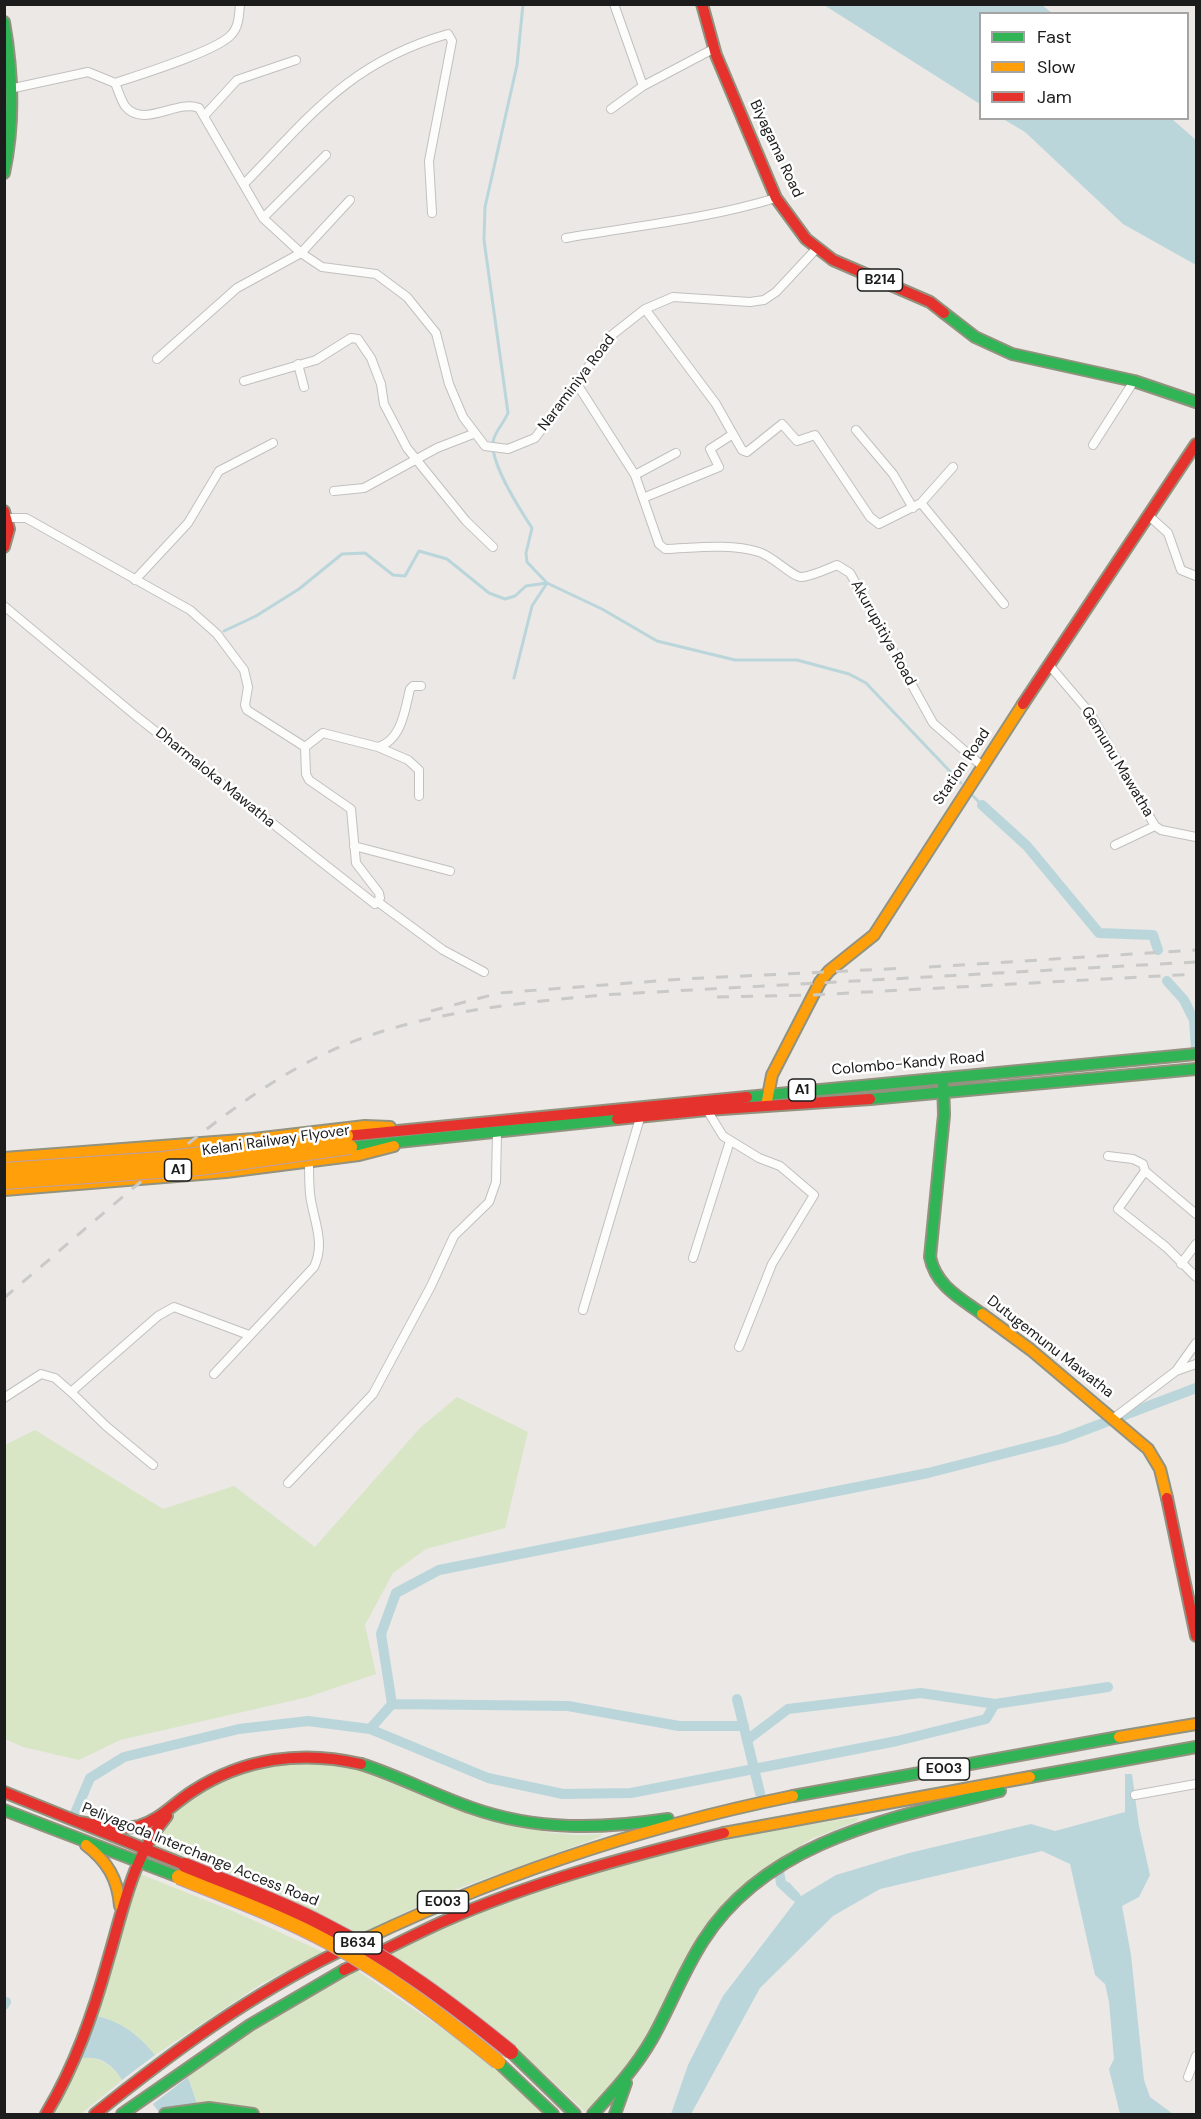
<!DOCTYPE html>
<html>
<head>
<meta charset="utf-8">
<style>
	body { margin:0 }
	#map { position:relative; width:1201px; height:2119px; overflow:hidden; background:#ebe8e5; font-family:"DM Sans",sans-serif }
	canvas { display:block }
	.frame { position:absolute; inset:0; border:6px solid #1c1c1c; pointer-events:none }
	.legend { position:absolute; left:979px; top:12px; width:210px; height:108px; box-sizing:border-box; background:#fff; border:2px solid #a4a4a4; margin:0; padding:8px 10px; list-style:none; font-size:18px; color:#1c1c1c }
	.legend li { display:flex; align-items:center; gap:12px; height:30px }
	.legend b { width:30px; border:2px solid #a4a4a4 }
</style>
</head>
<body>
<div id="map">
<canvas width="1201" height="2119"></canvas>
<div class="frame"></div>
<ul class="legend">
<li><b style="height:8px;background:#30b455"></b>Fast</li>
<li><b style="height:8px;background:#ff9f0a"></b>Slow</li>
<li><b style="height:8px;background:#e5322d"></b>Jam</li>
</ul>
</div>
<script>
const c = document.querySelector('canvas').getContext('2d');
c.lineJoin = 'round';
function fill(path, color) { c.fillStyle = color; c.fill(path, 'evenodd'); }
function strokePath(path, color, width, dash) { c.strokeStyle = color; c.lineWidth = width; c.lineCap = dash ? 'butt' : 'round'; c.setLineDash(dash || []); c.stroke(path); }
function label(font, color, halo, rows, align = 'center') {
  c.font = font + ' "DM Sans",sans-serif'; c.lineWidth = 5; c.setLineDash([]); c.textBaseline = 'middle'; c.strokeStyle = halo; c.fillStyle = color; for (const [text, x, y, turn = 0] of rows) {
    c.save(); c.translate(x, y); c.rotate((+turn || 0) * Math.PI / 180); c.textAlign = isNaN(turn) ? turn : align; if (halo) c.strokeText(text, 0, 0); c.fillText(text, 0, 0); c.restore();
  }
}
const grass = new Path2D(`
	M 457,1397 L 528,1432 L 505,1528 L 426,1549 L 393,1573 L 365,1625 L 376,1674 L 308,1697 L 120,1740 L 79,1760 L 23,1747 L 5,1739 L 5,1445 L 35,1430 L 163,1509 L 234,1486 L 315,1547 L 420,1428 Z
	M 307,1762 L 366,1771 L 545,1832 L 578,1835 L 603,1834 L 600,1837 L 443,1894 L 360,1934 L 269,1889 L 154,1844 C 158,1836 162,1827 168,1820 C 200,1780 258,1764 307,1762 Z
	M 859,1817 L 857,1821 L 811,1839 L 755,1875 L 683,1962 L 633,2064 L 588,2114 L 516,2048 L 384,1953 L 524,1894 L 699,1842 Z
	M 140,1874 L 235,1912 L 323,1952 L 261,1984 L 155,2055 C 140,2036 121,2021 96,2016 Z
	M 355,1969 L 471,2048 L 547,2114 L 268,2114 L 245,2109 L 197,2104 L 187,2074 L 245,2034 Z
	M 90,2057 C 105,2061 114,2067 122,2080 L 81,2114 L 51,2114 L 80,2059 Z`);
const water = new Path2D(`
	M 1042,5 L 1052,13 L 980,14 L 980,104 L 824,5 Z
	M 1003,119 L 1172,119 L 1196,140 L 1196,265 L 1123,224 L 1025,132 Z
	M 1125,1774 L 1132,1774 L 1139,1826 L 1150,1875 L 1139,1897 L 1122,1906 L 1131,1955 L 1144,2080 L 1150,2097 L 1173,2114 L 1120,2114 L 1109,2069 L 1114,2059 L 1109,2002 L 1105,1984 L 1095,1975 L 1070,1864 L 1042,1851 L 880,1889 L 833,1916 L 760,1988 L 691,2114 L 671,2114 L 688,2065 L 723,1996 L 795,1902 L 782,1889 L 789,1882 L 801,1896 L 836,1875 L 909,1853 L 1031,1824 L 1055,1831 L 1125,1812 Z
	M 96,2016 C 121,2021 140,2036 155,2055 L 122,2080 C 113,2065 99,2054 80,2059 Z
	M 188,2077 L 197,2104 L 158,2111 L 153,2104 Z`);
const stream = new Path2D(`
	M 523,4 L 517,65 L 485,207 L 484,240 L 508,413 C 504,422 497,430 494,438 C 486,458 521,511 532,528 L 526,553 L 527,562 L 547,583 L 602,609 L 657,641 L 735,660 L 797,660 L 849,674 L 866,683 L 961,783
	M 224,631 L 256,616 L 299,589 L 342,554 L 365,553 L 393,575 L 405,576 L 419,551 L 447,559 L 489,593 L 505,599 L 515,596 L 526,586 L 547,583
	M 514,678 L 532,606 L 547,583
	M 973,796 L 982,805`);
const canal = new Path2D(`
	M 982,805 L 1027,846 L 1099,933 L 1153,935 L 1158,950
	M 1167,981 L 1184,1000 L 1194,1020 L 1196,1048
	M 737,1699 L 760,1793
	M 392,1704 L 568,1706 L 679,1726 L 744,1726
	M 370,1729 L 488,1778 L 563,1794 L 631,1793 L 897,1741 L 986,1719 L 995,1704
	M 747,1740 L 788,1709 L 921,1693 L 995,1704 L 1108,1687
	M 76,1811 L 90,1778 L 124,1757 L 239,1729 L 308,1721 L 370,1729 L 392,1704 L 381,1634 L 396,1593 L 439,1570 L 928,1473 L 1061,1439 L 1196,1388
	M 779,1872 L 781,1883 L 795,1896
	M 4,2005 L 6,2002`);
const street = new Path2D(`
	M 614,4 L 643,86
	M 115,83 C 139,75 217,51 231,35 C 239,27 239,15 240,4
	M 14,88 L 88,72 L 115,83 C 118,90 121,100 125,106 C 143,129 177,99 199,108 L 263,218 L 301,253 L 322,267 L 376,274 L 407,297 L 436,333 L 449,384 L 463,417 L 485,446 L 508,449 L 535,438 L 612,335 L 645,309 L 673,297 L 750,302 L 764,300 L 776,292 L 817,248
	M 611,109 L 643,86 L 715,48
	M 205,115 L 237,80 L 296,60
	M 244,184 C 311,115 350,62 448,34 L 452,41 L 429,161 L 432,213
	M 263,218 L 326,155
	M 566,238 C 636,226 707,219 776,198
	M 645,309 L 716,404 L 742,450 L 747,452 L 782,424 L 797,441 L 815,435 L 870,517 L 879,524 L 921,503 L 953,467
	M 157,359 L 237,288 L 301,253 L 350,200
	M 298,364 L 304,387
	M 244,381 L 316,360 L 351,338 L 358,339 L 371,358 L 381,384 L 384,404 L 407,448 L 466,521 L 493,547
	M 577,384 L 635,475 L 659,544 L 665,549 C 695,548 729,543 759,552 C 773,556 793,578 802,577 C 813,576 827,569 837,565 L 850,573 L 933,723 L 982,766
	M 856,430 L 893,474 L 913,508
	M 1093,445 L 1134,381
	M 635,475 L 676,453
	M 334,491 L 364,488 L 437,448 L 473,434
	M 643,498 L 719,467 L 710,449 L 733,434
	M 921,503 L 1004,604
	M 1149,516 L 1168,533 L 1181,570 L 1196,576
	M 9,518 L 26,518 L 190,610 L 217,634 L 244,670 L 248,687 L 245,705 L 247,710 L 305,747
	M 135,580 L 188,523 L 219,471 L 273,443
	M 4,606 L 136,716 L 375,904 L 380,898 L 379,893 L 356,863 L 351,809 L 309,780 L 306,774 L 305,747
	M 1050,666 L 1090,713 L 1155,826 L 1161,830 L 1196,837
	M 305,747 L 323,733 L 378,747 C 402,740 405,709 410,689 L 413,686 L 421,686
	M 378,747 L 408,760 L 419,770 L 419,796
	M 1115,845 L 1155,826
	M 354,846 L 450,871
	M 378,902 L 443,950 L 484,972
	M 707,1110 L 723,1136 L 759,1158 L 780,1166 L 814,1195 L 772,1264 L 739,1347
	M 1108,1156 L 1133,1159 L 1143,1164 L 1145,1171 L 1118,1209 L 1166,1247 L 1196,1277
	M 1145,1171 L 1196,1214
	M 693,1258 L 730,1141
	M 1181,1264 L 1196,1244
	M 583,1310 L 640,1118
	M 1176,1371 L 1196,1364
	M 214,1374 L 314,1267 C 326,1242 313,1220 310,1194 C 309,1183 309,1172 309,1161
	M 71,1392 L 106,1426 L 153,1465
	M 4,1398 L 41,1374 L 55,1378 L 71,1392 L 158,1316 L 174,1307 L 249,1335
	M 1114,1418 L 1176,1371 L 1196,1343
	M 288,1483 L 373,1394 L 431,1286 L 454,1236 L 489,1202 L 496,1182 L 497,1132
	M 1135,1795 L 1196,1784
	M 1188,2077 L 1196,2056`);
const fast = new Path2D(`
	M 4,22 C 13,73 15,122 4,173
	M 944,313 L 975,337 L 1012,354 L 1134,381 L 1196,402
	M 943,1078 L 944,1115 L 930,1257 C 936,1286 960,1298 982,1314
	M 747,1097 L 1196,1054
	M 870,1099 L 1196,1069
	M 350,1147 L 617,1119
	M 361,1764 C 399,1776 434,1795 472,1808 C 537,1831 601,1829 668,1819
	M 1030,1777 L 1196,1747
	M 793,1796 L 1119,1737
	M 4,1810 L 179,1877
	M 511,2052 L 575,2114
	M 498,2062 L 553,2114
	M 122,2114 L 250,2025 L 344,1970
	M 165,2114 L 209,2108 L 253,2114
	M 593,2114 C 615,2090 636,2067 652,2039 C 670,2007 683,1972 703,1941 C 767,1840 892,1818 1000,1791
	M 615,2114 L 626,2083`);
const slow = new Path2D(`
	M 767,1101 L 772,1075 L 820,982 L 829,971 L 874,935 L 1023,704
	M 4,1158 L 254,1139 L 365,1126 L 390,1127
	M 4,1190 L 226,1172 L 359,1155 L 394,1146
	M 982,1314 L 1031,1350 L 1148,1449 L 1160,1469 L 1167,1498
	M 1119,1737 L 1196,1724
	M 724,1833 L 1030,1777
	M 86,1845 C 107,1861 118,1879 120,1906
	M 338,1952 C 482,1881 635,1828 793,1796`);
const jam = new Path2D(`
	M 702,4 L 716,55 L 776,198 L 806,239 L 833,260 L 930,302 L 944,313
	M 4,511 L 9,529 L 4,547
	M 1023,704 L 1196,444
	M 617,1119 L 707,1110 L 870,1099
	M 346,1136 L 747,1097
	M 1167,1498 L 1196,1636
	M 4,1792 L 185,1865
	M 79,1822 C 98,1825 119,1831 139,1826 C 160,1820 174,1803 193,1791 C 244,1758 302,1750 361,1764
	M 344,1970 C 377,1954 409,1937 442,1922 C 532,1882 629,1856 724,1833
	M 46,2114 C 75,2066 93,2014 108,1960 C 123,1910 132,1857 167,1816
	M 95,2114 C 171,2053 250,1995 338,1952`);
const rail = new Path2D(`
	M 929,967 L 1196,950
	M 717,997 L 812,995 L 1196,974
	M 431,1011 L 499,993 L 682,979 L 908,968
	M 4,1298 C 61,1250 116,1201 174,1155 C 221,1117 270,1080 324,1054 C 411,1013 509,1004 602,995 L 1196,962`);
const slowBridge = new Path2D(`
	M 4,1170 L 162,1159 L 346,1136
	M 4,1182 L 200,1168 L 350,1147
	M 179,1877 C 230,1898 282,1917 330,1943 C 390,1976 445,2019 498,2062`);
const jamBridge = new Path2D(`
	M 185,1865 C 231,1884 279,1901 323,1924 C 391,1958 452,2004 511,2052`);
const shields = [
	[880,280,45],
	[802,1090,27],
	[178,1170,27],
	[944,1769,51],
	[443,1902,51],
	[358,1943,48]
];
const shieldNames = [
	["B214",880,280],
	["A1",802,1090],
	["A1",178,1170],
	["E003",944,1769],
	["E003",443,1902],
	["B634",358,1943]
];
const streetNames = [
	["Biyagama Road",776,149,65],
	["Naraminiya Road",577,383,-53],
	["Akurupitiya Road",883,633,61],
	["Gemunu Mawatha",1117,762,59],
	["Station Road",962,767,-56],
	["Dharmaloka Mawatha",215,778,39],
	["Colombo-Kandy Road",908,1064,-5],
	["Kelani Railway Flyover",276,1141,-8],
	["Dutugemunu Mawatha",1050,1347,38],
	["Peliyagoda Interchange Access Road",200,1855,22]
];
fill(grass, '#d8e6c6');
fill(water, '#bbd6db');
strokePath(stream, '#bbd6db', 3);
strokePath(canal, '#bbd6db', 10);
strokePath(street, '#c2c0bf', 10);
strokePath(fast, '#92927f', 14);
strokePath(slow, '#92927f', 14);
strokePath(jam, '#92927f', 14);
strokePath(street, '#fcfcfb', 8);
strokePath(fast, '#30b455', 10);
strokePath(slow, '#ff9f0a', 10);
strokePath(jam, '#e5322d', 10);
strokePath(rail, '#c9c9c8', 3, [12, 12]);
strokePath(slowBridge, '#bd9fa8', 16, []);
strokePath(jamBridge, '#bd9fa8', 16, []);
strokePath(slowBridge, '#ff9f0a', 14);
strokePath(jamBridge, '#e5322d', 14);
for (const [x, y, w] of shields) { const box = new Path2D(); box.roundRect(x - w / 2, y - 11, w, 22, 4.5); c.fillStyle = '#fff'; c.fill(box); strokePath(box, '#1c1c1c', 1.5); }
label('bold 14px', '#1c1c1c', null, shieldNames);
label('15px', '#1c1c1c', '#fff', streetNames);
</script>
</body>
</html>
